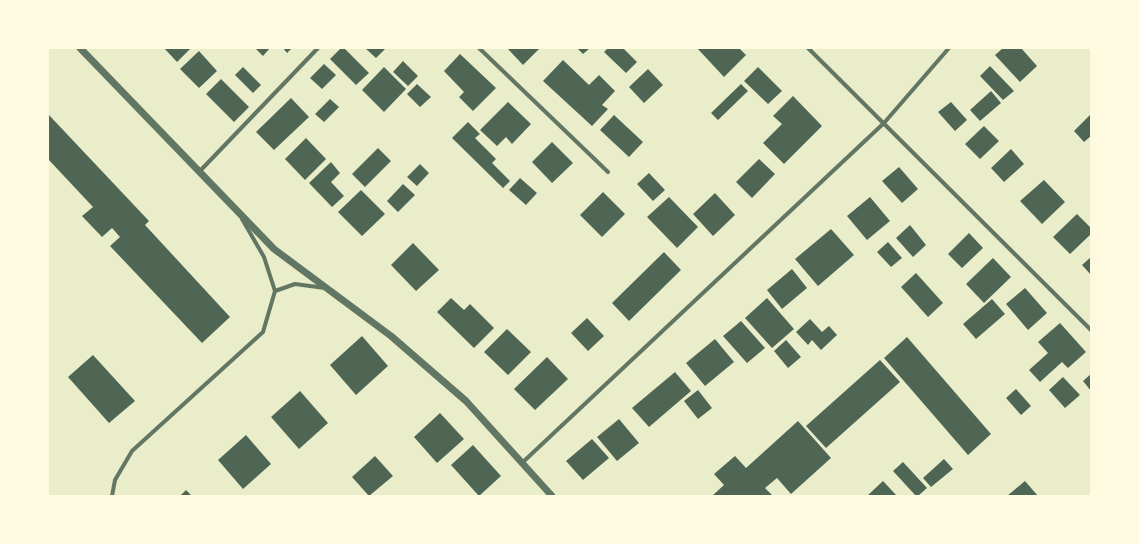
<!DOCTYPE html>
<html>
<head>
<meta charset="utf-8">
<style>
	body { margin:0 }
	#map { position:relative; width:1139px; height:544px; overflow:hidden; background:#e9edc9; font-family:"Fira Sans Condensed",sans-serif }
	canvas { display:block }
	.frame { position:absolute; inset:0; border:49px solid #fefae0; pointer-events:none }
</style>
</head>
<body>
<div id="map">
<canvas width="1139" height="544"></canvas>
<div class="frame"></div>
</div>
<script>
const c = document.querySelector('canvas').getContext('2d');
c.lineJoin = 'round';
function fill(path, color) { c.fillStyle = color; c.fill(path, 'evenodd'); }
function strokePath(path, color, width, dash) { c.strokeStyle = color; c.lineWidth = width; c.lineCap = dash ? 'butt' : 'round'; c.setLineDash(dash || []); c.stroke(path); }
const building = new Path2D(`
	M 164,48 L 191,48 L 177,62 Z
	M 255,48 L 270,48 L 263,56 Z
	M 283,48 L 292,48 L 287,53 Z
	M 341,48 L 344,48 L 369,73 L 356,85 L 330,59 Z
	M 365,48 L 386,48 L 376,58 Z
	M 507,48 L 540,48 L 523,65 Z
	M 577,48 L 590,48 L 583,54 Z
	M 608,48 L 623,48 L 637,62 L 626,73 L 604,52 Z
	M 697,48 L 739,48 L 746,55 L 724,77 Z
	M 1003,48 L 1021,48 L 1037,66 L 1020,82 L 995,55 Z
	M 199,51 L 217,71 L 199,88 L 180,69 Z
	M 460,54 L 496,88 L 473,111 L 459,97 L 464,92 L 444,71 Z
	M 563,60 L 589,85 L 599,75 L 615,91 L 602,105 L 608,109 L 592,126 L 543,81 Z
	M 403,61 L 418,76 L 408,86 L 393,72 Z
	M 324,64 L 336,75 L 322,89 L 310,78 Z
	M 990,66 L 1014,91 L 1003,100 L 980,76 Z
	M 243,67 L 261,85 L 253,93 L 235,75 Z
	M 384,67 L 406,89 L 384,112 L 362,90 Z
	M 758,67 L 782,91 L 768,104 L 744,81 Z
	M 648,69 L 663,85 L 644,103 L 629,87 Z
	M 221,79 L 249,107 L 234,122 L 206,94 Z
	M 417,84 L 431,97 L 420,107 L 407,94 Z
	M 741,84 L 748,91 L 718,120 L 711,113 Z
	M 991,91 L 1001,103 L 980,121 L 970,110 Z
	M 793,96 L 822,126 L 784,164 L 763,143 L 782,124 L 773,116 Z
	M 291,98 L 309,117 L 274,150 L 256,132 Z
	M 330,99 L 339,107 L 324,122 L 315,114 Z
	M 508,102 L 531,124 L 512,144 L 506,137 L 497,146 L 480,130 Z
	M 951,102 L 967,120 L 955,131 L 938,112 Z
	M 48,114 L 149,221 L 145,225 L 230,317 L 202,343 L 110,246 L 120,237 L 112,228 L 102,237 L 82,216 L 93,207 L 48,159 Z
	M 1091,114 L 1091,136 L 1084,142 L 1074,131 Z
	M 614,115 L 643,142 L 629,157 L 600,130 Z
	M 468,122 L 480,134 L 475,138 L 496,159 L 492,163 L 510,181 L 503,188 L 452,138 Z
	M 984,126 L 999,141 L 980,159 L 965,144 Z
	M 306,138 L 326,159 L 305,180 L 285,159 Z
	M 552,142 L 573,163 L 552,183 L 532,162 Z
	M 378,148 L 391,161 L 365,187 L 352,174 Z
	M 1011,149 L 1024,164 L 1004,182 L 991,168 Z
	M 759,159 L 775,174 L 752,198 L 736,182 Z
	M 331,162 L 340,173 L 331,182 L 344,196 L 332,207 L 309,183 Z
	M 420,164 L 429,173 L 417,186 L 407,177 Z
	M 899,167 L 918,189 L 902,203 L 882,181 Z
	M 649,173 L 665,190 L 653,201 L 637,184 Z
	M 520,178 L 537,193 L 526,205 L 509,190 Z
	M 1044,180 L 1065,202 L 1042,224 L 1020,201 Z
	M 403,184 L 415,195 L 398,212 L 387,201 Z
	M 361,190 L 385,214 L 362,236 L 338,212 Z
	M 603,192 L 625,214 L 602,237 L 580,215 Z
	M 715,193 L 735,215 L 713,236 L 693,214 Z
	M 669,197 L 698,227 L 677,248 L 647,217 Z
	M 870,197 L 890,221 L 867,240 L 847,216 Z
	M 1077,214 L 1091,228 L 1091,234 L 1070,254 L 1053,237 Z
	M 910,225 L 926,245 L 913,257 L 896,238 Z
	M 831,229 L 854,255 L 818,286 L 795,259 Z
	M 969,233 L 983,248 L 962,268 L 948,254 Z
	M 888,242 L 902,258 L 891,267 L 877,252 Z
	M 413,243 L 439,270 L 416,291 L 391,265 Z
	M 664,252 L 681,270 L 629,321 L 612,303 Z
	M 1091,257 L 1091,275 L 1082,265 Z
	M 993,258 L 1011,277 L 984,303 L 966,284 Z
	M 792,269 L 807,288 L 782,309 L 767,290 Z
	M 916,273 L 943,303 L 928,317 L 901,287 Z
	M 1025,288 L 1047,313 L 1028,330 L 1006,304 Z
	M 451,298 L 464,310 L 470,304 L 494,328 L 474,348 L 437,312 Z
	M 767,298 L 794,329 L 772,348 L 745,318 Z
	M 992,299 L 1005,314 L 976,339 L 963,324 Z
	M 587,318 L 604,336 L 588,351 L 571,333 Z
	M 810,319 L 822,332 L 829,326 L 837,335 L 821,350 L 812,340 L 808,345 L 796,332 Z
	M 741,321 L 765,348 L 747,363 L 723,336 Z
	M 1060,323 L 1086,352 L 1068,368 L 1062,362 L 1040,382 L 1029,370 L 1048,353 L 1038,342 Z
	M 507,329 L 531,352 L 508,375 L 484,352 Z
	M 362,336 L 388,366 L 356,395 L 330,365 Z
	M 907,337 L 991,434 L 968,455 L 884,358 Z
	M 715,339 L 734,362 L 705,386 L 686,363 Z
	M 786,340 L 801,357 L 788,368 L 774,351 Z
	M 93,355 L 135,401 L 109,423 L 68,377 Z
	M 547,357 L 568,379 L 535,410 L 514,389 Z
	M 880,360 L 900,382 L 826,448 L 806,426 Z
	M 675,372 L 691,391 L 649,427 L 632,408 Z
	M 1091,374 L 1091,391 L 1083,381 Z
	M 1063,377 L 1080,395 L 1065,408 L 1049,390 Z
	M 1016,389 L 1031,406 L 1021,415 L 1006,398 Z
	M 698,390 L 712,408 L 698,419 L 684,401 Z
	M 300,391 L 328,423 L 299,449 L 271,417 Z
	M 440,413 L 464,439 L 437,463 L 414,437 Z
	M 619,419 L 639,443 L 617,461 L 597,437 Z
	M 798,421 L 831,458 L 791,494 L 777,478 L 765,488 L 773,496 L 712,496 L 724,485 L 714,474 L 735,456 L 746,468 Z
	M 246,435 L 271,464 L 243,489 L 218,460 Z
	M 592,439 L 609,458 L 583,480 L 566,461 Z
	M 473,445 L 501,476 L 479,496 L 451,465 Z
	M 375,456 L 393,476 L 369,496 L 352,477 Z
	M 944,459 L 953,469 L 931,487 L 923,478 Z
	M 903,462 L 927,488 L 918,496 L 916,496 L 893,471 Z
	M 883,481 L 897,496 L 867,496 Z
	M 1025,481 L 1038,496 L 1007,496 Z
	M 186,490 L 192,496 L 180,496 Z`);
const minor = new Path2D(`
	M 479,48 L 608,172
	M 808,48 L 1091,330
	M 199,172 L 318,48
	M 275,291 L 295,284 L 325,288
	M 523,462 L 884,123 L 949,48
	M 112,496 L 115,480 L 132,451 L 263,332 L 275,291 L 264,257 L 242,219`);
const tertiary = new Path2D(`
	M 80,48 L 274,249 L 391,336 L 466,401 L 552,496`);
fill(building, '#4f6655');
strokePath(minor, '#617663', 4);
strokePath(tertiary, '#617663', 7);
</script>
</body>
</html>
